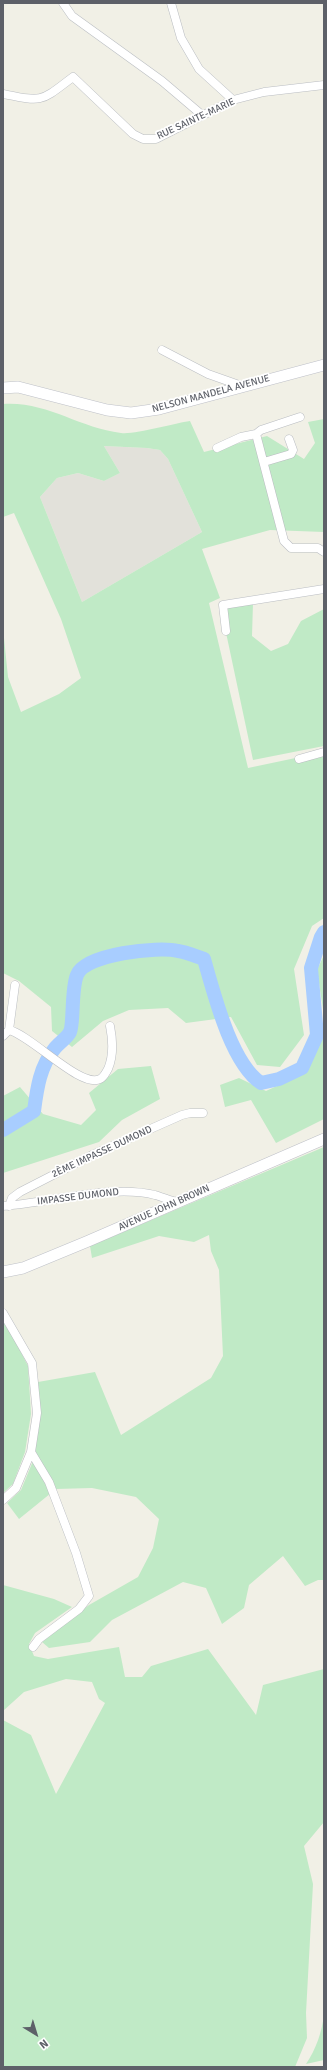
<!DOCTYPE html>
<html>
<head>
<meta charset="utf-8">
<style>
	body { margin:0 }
	#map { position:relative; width:327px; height:2070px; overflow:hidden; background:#f1f0e6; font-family:Signika,sans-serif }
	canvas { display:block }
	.frame { position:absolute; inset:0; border:4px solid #5d6068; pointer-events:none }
	.north { position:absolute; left:16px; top:2014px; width:40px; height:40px; -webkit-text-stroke:3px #fff; paint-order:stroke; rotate:142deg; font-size:11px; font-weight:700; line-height:16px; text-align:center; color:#5d6068 }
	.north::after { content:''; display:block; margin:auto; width:14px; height:18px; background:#5d6068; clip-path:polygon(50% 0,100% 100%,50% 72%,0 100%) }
</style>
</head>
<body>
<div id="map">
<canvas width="327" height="2070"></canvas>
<div class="frame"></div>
<div class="north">N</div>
</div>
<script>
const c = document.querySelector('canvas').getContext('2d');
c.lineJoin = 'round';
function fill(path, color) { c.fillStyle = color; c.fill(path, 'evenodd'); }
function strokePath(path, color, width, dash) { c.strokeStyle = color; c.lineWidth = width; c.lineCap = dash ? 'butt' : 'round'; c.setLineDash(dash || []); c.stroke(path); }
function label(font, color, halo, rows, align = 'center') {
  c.font = font + ' Signika,sans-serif'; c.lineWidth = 3.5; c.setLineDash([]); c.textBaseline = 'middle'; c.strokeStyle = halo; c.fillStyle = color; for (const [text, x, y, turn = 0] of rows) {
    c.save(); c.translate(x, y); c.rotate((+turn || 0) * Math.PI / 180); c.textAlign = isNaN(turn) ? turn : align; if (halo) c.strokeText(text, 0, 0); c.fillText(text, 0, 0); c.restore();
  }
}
const industrial = new Path2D(`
	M 104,446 L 147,448 L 160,450 L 168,459 L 202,532 L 82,602 L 40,497 L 57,478 L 78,473 L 104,481 L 120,473 Z`);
const green = new Path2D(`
	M 3,404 C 47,401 79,428 121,433 C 134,435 175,423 190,421 L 204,452 L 267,436 L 304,459 L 315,443 L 308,422 L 324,419 L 324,532 L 270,530 L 202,549 L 220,598 L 209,603 L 248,768 L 324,752 L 324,918 L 312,926 L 294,969 L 304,1035 L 280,1067 L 257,1065 L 231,1017 L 186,1023 L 168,1008 L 129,1010 L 103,1021 L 72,1047 L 52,1031 L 51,1007 L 19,981 L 3,973 L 3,628 L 8,677 L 21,712 L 59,694 L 81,678 L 61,619 L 14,513 L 3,517 ZM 104,446 L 147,448 L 160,450 L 168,459 L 202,532 L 82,602 L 40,497 L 57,478 L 78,473 L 104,481 L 120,473 Z
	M 253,603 L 252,636 L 271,651 L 288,644 L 301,621 L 324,609 L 324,746 L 253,760 L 221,609 Z
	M 324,955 L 324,1016 L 317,970 Z
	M 324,1034 L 324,1119 L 276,1143 L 251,1100 L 225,1107 L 220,1085 L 239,1078 L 266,1091 L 307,1072 Z
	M 151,1066 L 160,1099 L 122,1120 L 99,1142 L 3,1173 L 3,1096 L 20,1087 L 43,1114 L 81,1125 L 96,1110 L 89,1093 L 118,1069 Z
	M 324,1147 L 324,1580 L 318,1580 L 305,1586 L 283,1556 L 249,1585 L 244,1608 L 222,1624 L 206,1588 L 183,1582 L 112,1620 L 90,1642 L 49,1648 L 42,1642 L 89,1605 L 138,1577 L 153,1548 L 159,1519 L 136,1497 L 92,1488 L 56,1489 L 19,1519 L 7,1503 L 21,1490 L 33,1461 L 39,1427 L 38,1382 L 95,1372 L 121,1435 L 211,1378 L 223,1356 L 219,1270 L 211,1251 L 209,1235 L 194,1242 L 159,1236 L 92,1258 L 90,1246 Z
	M 3,1317 L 28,1366 L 31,1414 L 25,1452 L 13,1484 L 3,1493 Z
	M 3,1585 L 54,1599 L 72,1607 L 35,1633 L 29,1644 L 34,1656 L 48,1659 L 119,1647 L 125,1677 L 142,1677 L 151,1666 L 208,1649 L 256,1715 L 263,1685 L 324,1669 L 324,1822 L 304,1846 L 313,1884 L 306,2013 L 307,2038 L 295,2067 L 3,2067 L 3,1720 L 31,1735 L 56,1794 L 105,1703 L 99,1699 L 92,1682 L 66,1679 L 24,1692 L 3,1711 Z
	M 324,2014 L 324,2060 L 306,2064 C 316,2049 322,2032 324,2014 Z`);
const river = new Path2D(`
	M 3,1130 L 34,1111 C 37,1088 40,1066 55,1048 C 59,1043 67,1038 70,1032 C 74,1024 71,989 77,975 C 85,954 158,946 178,951 C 186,952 195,956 204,959 C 214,994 231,1063 261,1083 L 279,1079 L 302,1068 L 317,1035 L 311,968 L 321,937 L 324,932`);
const street = new Path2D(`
	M 63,3 L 72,16 L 162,81 L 202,115
	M 171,3 L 181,38 L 199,69 L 233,100
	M 3,94 C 44,102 40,102 73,77 L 133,134 L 143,139 L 156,139 L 233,100 L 264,92 L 324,85
	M 162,350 L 208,374 L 242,386
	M 300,417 L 261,430 L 256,434 L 284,541 L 291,548 L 318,548 L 324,552
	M 217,448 L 241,437 L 256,434
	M 264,462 L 291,454 L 293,450 L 289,439
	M 226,631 L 223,605 L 324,589
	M 299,759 L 324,752
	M 9,1030 C 31,1035 81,1089 100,1079 C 104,1077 106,1072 108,1069 C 114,1055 113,1041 110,1026
	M 3,1036 L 9,1030 L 15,985
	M 3,1206 C 49,1203 112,1184 155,1195 C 162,1197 169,1200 176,1202
	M 9,1206 L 12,1198 L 20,1192 L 94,1154 L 182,1115 L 190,1113 L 203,1113
	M 3,1313 L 32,1363 L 37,1413 L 31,1452 L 16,1488 L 3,1500
	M 31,1452 L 49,1482 L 76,1553 L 89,1596 L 79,1609 L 39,1639 L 33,1647`);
const secondary = new Path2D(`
	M 3,388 L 18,387 L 107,410 L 131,413 L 159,409 L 324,365
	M 3,1272 L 23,1268 L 86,1242 L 324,1139`);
const streetNames = [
	["RUE SAINTE-MARIE",196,119,-25],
	["NELSON MANDELA AVENUE",211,394,-15],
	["2ÈME IMPASSE DUMOND",102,1152,-25],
	["IMPASSE DUMOND",78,1197,-7],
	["AVENUE JOHN BROWN",164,1208,-24]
];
fill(industrial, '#e2e1da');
fill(green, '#c0eac6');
strokePath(river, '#a8cdff', 14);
strokePath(street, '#babdc2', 9);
strokePath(secondary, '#bec0c8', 12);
strokePath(street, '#fff', 8);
strokePath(secondary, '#fff', 11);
label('10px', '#5d6068', '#fff', streetNames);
</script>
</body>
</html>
